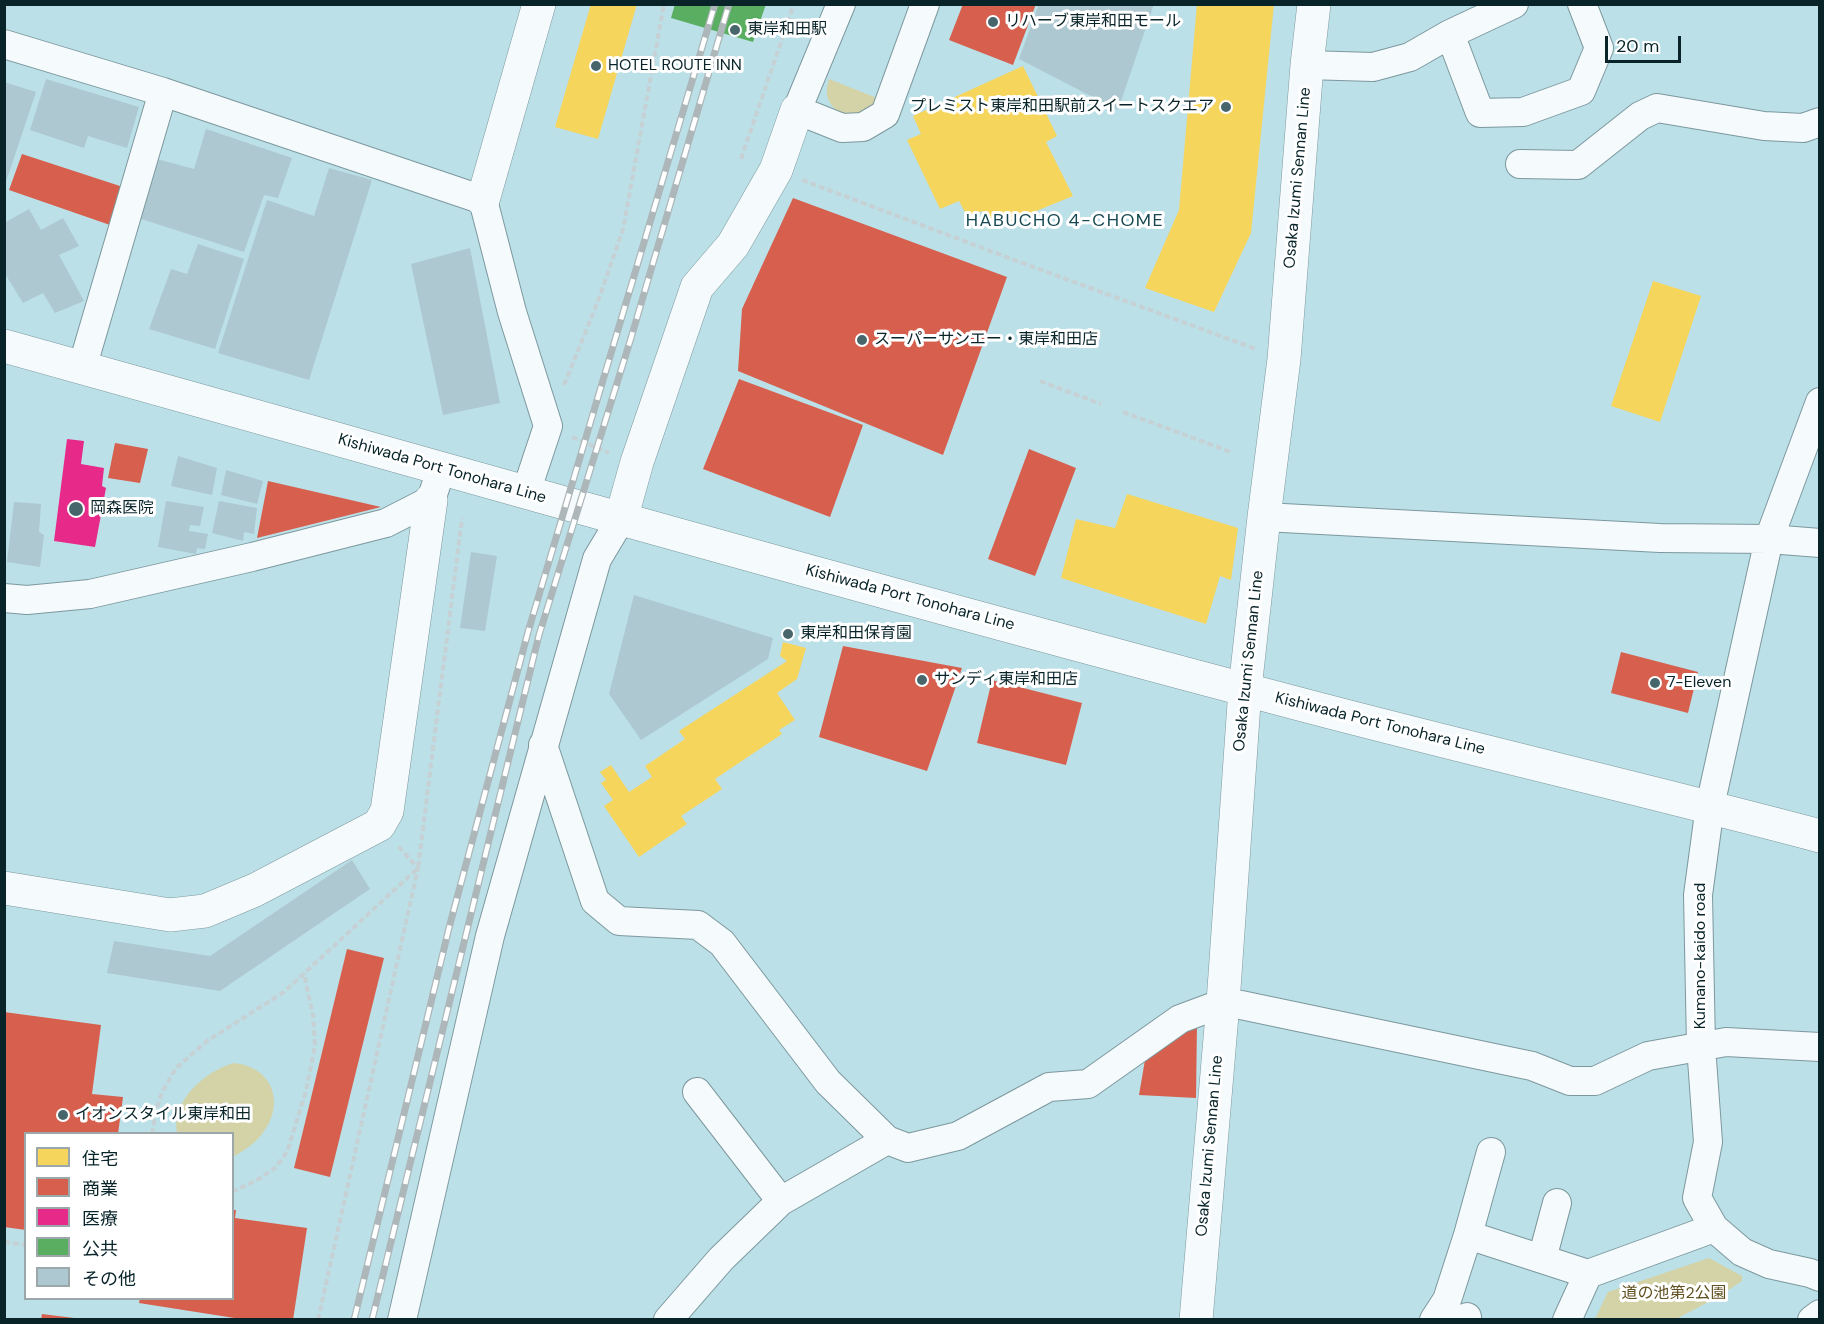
<!DOCTYPE html>
<html>
<head>
<meta charset="utf-8">
<style>
	body { margin:0 }
	#map { position:relative; width:1824px; height:1324px; overflow:hidden; background:#bce0e8; font-family:"DM Sans","Noto Sans JP",sans-serif }
	canvas { display:block }
	.frame { position:absolute; inset:0; border:6px solid #082429; pointer-events:none }
	.legend { position:absolute; left:24px; top:1132px; width:210px; height:168px; box-sizing:border-box; background:#fff; border:2px solid #9ca7a9; margin:0; padding:8px 10px; list-style:none; font-size:18px; color:#082429 }
	.legend li { display:flex; align-items:center; gap:12px; height:30px }
	.legend b { width:30px; border:2px solid #9ca7a9 }
	.scale { position:absolute; left:1605px; top:36px; width:76px; height:27px; box-sizing:border-box; border:3px solid #082429; border-top:0; padding-left:8px; font-size:18px; line-height:21px; white-space:nowrap; color:#082429; -webkit-text-stroke:4px #fff; paint-order:stroke }
</style>
</head>
<body>
<div id="map">
<canvas width="1824" height="1324"></canvas>
<div class="frame"></div>
<ul class="legend">
<li><b style="height:16px;background:#f6d55c"></b>住宅</li>
<li><b style="height:16px;background:#d6604d"></b>商業</li>
<li><b style="height:16px;background:#e7298a"></b>医療</li>
<li><b style="height:16px;background:#5aae61"></b>公共</li>
<li><b style="height:16px;background:#adc8d0"></b>その他</li>
</ul>
<div class="scale">20 m</div>
</div>
<script>
const c = document.querySelector('canvas').getContext('2d');
c.lineJoin = 'round';
function fill(path, color) { c.fillStyle = color; c.fill(path, 'evenodd'); }
function strokePath(path, color, width, dash) { c.strokeStyle = color; c.lineWidth = width; c.lineCap = dash ? 'butt' : 'round'; c.setLineDash(dash || []); c.stroke(path); }
function label(font, color, halo, rows, align = 'center') {
  c.font = font + ' "DM Sans","Noto Sans JP",sans-serif'; c.lineWidth = 6; c.setLineDash([]); c.textBaseline = 'middle'; c.strokeStyle = halo; c.fillStyle = color; for (const [text, x, y, turn = 0] of rows) {
    c.save(); c.translate(x, y); c.rotate((+turn || 0) * Math.PI / 180); c.textAlign = isNaN(turn) ? turn : align; if (halo) c.strokeText(text, 0, 0); c.fillText(text, 0, 0); c.restore();
  }
}
const green = new Path2D(`
	M 829,79 L 877,98 C 872,112 860,113 847,116 C 830,108 823,98 829,79 Z
	M 234,1063 C 273,1067 286,1104 262,1134 C 255,1144 243,1151 233,1157 L 232,1134 L 177,1133 C 171,1101 205,1071 234,1063 Z
	M 1709,1258 L 1742,1276 L 1742,1281 L 1718,1297 L 1676,1319 L 1595,1319 L 1608,1292 Z`);
const homes = new Path2D(`
	M 591,4 L 637,4 L 598,139 L 555,127 Z
	M 1197,4 L 1274,4 L 1251,233 L 1214,312 L 1145,288 L 1179,210 Z
	M 1023,66 L 1057,136 L 1046,142 L 1073,196 L 992,229 L 983,211 L 967,216 L 959,201 L 940,209 L 907,140 L 921,134 L 913,116 Z
	M 1653,281 L 1701,296 L 1660,422 L 1611,406 Z
	M 1127,494 L 1238,528 L 1231,580 L 1220,576 L 1206,624 L 1061,578 L 1076,519 L 1115,528 Z
	M 783,642 L 806,648 L 797,679 L 777,693 L 795,720 L 779,730 L 782,734 L 715,779 L 722,789 L 681,816 L 687,824 L 639,857 L 604,806 L 613,800 L 601,783 L 606,780 L 600,772 L 611,765 L 629,792 L 652,777 L 645,766 L 685,739 L 679,731 L 787,661 L 780,656 Z`);
const shops = new Path2D(`
	M 963,4 L 1036,4 L 1013,65 L 949,40 Z
	M 22,154 L 123,187 L 110,225 L 9,190 Z
	M 793,198 L 1007,277 L 943,455 L 738,371 L 742,309 Z
	M 739,379 L 863,425 L 830,517 L 703,469 Z
	M 115,443 L 148,449 L 140,483 L 108,478 Z
	M 1029,449 L 1076,468 L 1035,576 L 988,559 Z
	M 268,481 L 381,507 L 257,538 Z
	M 843,646 L 962,668 L 927,771 L 819,737 Z
	M 1621,652 L 1698,672 L 1688,713 L 1611,693 Z
	M 992,680 L 1082,703 L 1066,765 L 977,743 Z
	M 347,949 L 384,958 L 330,1177 L 294,1168 Z
	M 4,1012 L 101,1025 L 92,1094 L 123,1097 L 118,1134 L 26,1134 L 26,1230 L 4,1227 Z
	M 1197,1024 L 1196,1098 L 1139,1095 L 1146,1054 Z
	M 232,1210 L 236,1210 L 235,1218 L 307,1228 L 293,1320 L 247,1320 L 139,1303 L 140,1298 L 232,1298 Z
	M 42,1314 L 74,1318 L 74,1320 L 41,1320 Z`);
const health = new Path2D(`
	M 67,439 L 84,441 L 81,464 L 104,468 L 102,486 L 106,488 L 95,547 L 54,541 Z`);
const public = new Path2D(`
	M 675,4 L 766,4 L 753,42 L 671,18 Z`);
const building = new Path2D(`
	M 1039,4 L 1154,4 L 1118,110 L 1019,59 Z
	M 46,79 L 139,107 L 127,148 L 88,136 L 84,148 L 30,130 Z
	M 4,82 L 36,92 L 5,185 L 4,185 Z
	M 206,129 L 292,158 L 278,198 L 264,195 L 244,252 L 138,218 L 157,159 L 194,169 Z
	M 329,168 L 372,180 L 309,380 L 218,353 L 267,200 L 314,216 Z
	M 29,209 L 41,230 L 63,218 L 79,246 L 59,255 L 84,301 L 55,313 L 43,293 L 23,303 L 4,272 L 4,223 Z
	M 198,244 L 244,259 L 215,349 L 149,329 L 171,269 L 187,274 Z
	M 470,248 L 500,403 L 443,415 L 411,264 Z
	M 178,456 L 217,468 L 212,495 L 171,486 Z
	M 226,470 L 263,481 L 257,504 L 221,495 Z
	M 166,501 L 204,507 L 200,526 L 190,525 L 189,531 L 208,534 L 205,549 L 197,548 L 196,554 L 158,547 Z
	M 219,501 L 257,508 L 254,534 L 244,532 L 243,541 L 212,533 Z
	M 14,502 L 41,504 L 39,532 L 44,535 L 40,567 L 7,562 Z
	M 471,552 L 497,556 L 485,631 L 460,628 Z
	M 634,595 L 773,638 L 768,659 L 641,740 L 609,694 Z
	M 352,860 L 370,889 L 220,991 L 107,973 L 114,941 L 210,956 Z`);
const path = new Path2D(`
	M 741,159 L 794,4
	M 802,180 L 1017,261 L 1256,349
	M 1040,381 L 1101,404
	M 564,385 L 598,301 L 623,229 L 664,4
	M 1123,412 L 1231,452
	M 572,437 L 609,453
	M 152,1134 L 156,1111 L 162,1092 L 176,1068 L 207,1041 L 284,992 L 418,868 L 462,518
	M 232,1192 L 257,1180 L 275,1168 L 287,1152 L 306,1091 L 315,1046 L 313,1016 L 304,973
	M 4,1242 L 26,1245
	M 318,1320 L 418,868 L 398,846`);
const street = new Path2D(`
	M 841,4 L 797,110 L 842,128 L 863,127 L 885,114 L 925,4
	M 1450,34 L 1480,113 L 1523,112 L 1581,91 L 1599,48 L 1582,4
	M 4,44 L 163,92 L 483,200 L 512,312 L 548,426 L 526,492
	M 1307,65 L 1373,67 L 1410,57 L 1450,34 L 1514,4
	M 1520,164 L 1578,165 L 1640,116 L 1657,108 L 1764,126 L 1803,128 L 1820,122
	M 82,368 L 163,92
	M 1820,402 L 1769,539 L 1710,806 L 1698,895 L 1701,1046 L 1708,1142 L 1697,1198 L 1714,1228 L 1742,1252 L 1769,1264 L 1810,1273 L 1820,1277
	M 1264,517 L 1660,538 L 1769,539 L 1820,543
	M 4,598 L 27,600 L 90,594 L 252,557 L 386,523 L 431,500 L 437,482
	M 543,745 L 595,901 L 619,921 L 698,925 L 722,943 L 828,1082 L 887,1140 L 908,1148 L 958,1136 L 1049,1087 L 1088,1084 L 1180,1019 L 1223,1003 L 1241,1005 L 1532,1066 L 1570,1081 L 1595,1081 L 1648,1056 L 1726,1042 L 1820,1047
	M 697,1092 L 781,1201
	M 1468,1235 L 1588,1274
	M 1542,1259 L 1557,1203
	M 402,1320 L 490,936 L 597,559 L 621,519
	M 668,1320 L 721,1259 L 781,1201 L 887,1140
	M 1434,1320 L 1447,1300 L 1468,1235 L 1491,1152
	M 1466,1320 L 1467,1317
	M 1567,1320 L 1588,1274 L 1714,1228
	M 1812,1320 L 1820,1314`);
const secondary = new Path2D(`
	M 483,200 L 539,4
	M 621,519 L 637,462 L 697,287 L 733,245 L 776,170 L 797,110
	M 4,888 L 170,915 L 205,911 L 255,890 L 379,825 L 387,811 L 431,500`);
const primary = new Path2D(`
	M 4,346 C 432,465 859,588 1288,701 C 1465,748 1643,789 1820,836
	M 1196,1320 L 1223,1003 L 1245,689 L 1264,517 L 1284,359 L 1307,65 L 1314,4`);
const rail = new Path2D(`
	M 354,1320 L 449,928 L 528,632 L 715,4
	M 372,1320 L 539,635 L 631,338 L 729,4`);
const markers = [
	[993,22,6,"#47666c"],
	[735,30,6,"#47666c"],
	[596,66,6,"#47666c"],
	[1226,107,6,"#47666c"],
	[862,340,6,"#47666c"],
	[76,509,8,"#47666c"],
	[788,634,6,"#47666c"],
	[922,680,6,"#47666c"],
	[1655,683,6,"#47666c"],
	[63,1115,6,"#47666c"]
];
const poiNames = [
	["リハーブ東岸和田モール",1005,22],
	["東岸和田駅",747,30],
	["HOTEL ROUTE INN",608,66],
	["プレミスト東岸和田駅前スイートスクエア",1214,107,"right"],
	["スーパーサンエー・東岸和田店",874,340],
	["岡森医院",90,509],
	["東岸和田保育園",800,634],
	["サンディ東岸和田店",934,680],
	["7-Eleven",1667,683],
	["イオンスタイル東岸和田",75,1115]
];
const streetNames = [
	["Osaka Izumi Sennan Line",1298,178,-85],
	["Kishiwada Port Tonohara Line",442,469,16],
	["Kishiwada Port Tonohara Line",910,598,15],
	["Osaka Izumi Sennan Line",1249,661,-84],
	["Kishiwada Port Tonohara Line",1380,724,14],
	["Kumano-kaido road",1701,956,-90],
	["Osaka Izumi Sennan Line",1210,1146,-85]
];
const parkNames = [
	["道の池第2公園",1674,1294]
];
const neighbourhoodNames = [
	["HABUCHO 4-CHOME",1065,221]
];
fill(green, '#d3d3a7');
fill(homes, '#f6d55c');
fill(shops, '#d6604d');
fill(health, '#e7298a');
fill(public, '#5aae61');
fill(building, '#adc8d0');
strokePath(street, '#7c989e', 30);
strokePath(secondary, '#7c989e', 34);
strokePath(primary, '#7c989e', 34);
strokePath(path, '#c5d1d4', 4, [6, 3]);
strokePath(street, '#f5fafc', 28);
strokePath(secondary, '#f5fafc', 33);
strokePath(primary, '#f5fafc', 33);
strokePath(rail, '#adb6b8', 7);
strokePath(rail, '#fff', 4.5, [14]);
for (const [x, y, r, color] of markers) { const dot = new Path2D(); dot.arc(x, y, r, 0, 2 * Math.PI); c.fillStyle = color; c.fill(dot); strokePath(dot, '#fff', 2); }
label('16px', '#082429', '#fff', poiNames, 'left');
label('16px', '#082429', '#fff', streetNames);
label('16px', '#615120', '#fff', parkNames);
c.letterSpacing = '1.5px';
label('18px', '#164851', '#fff', neighbourhoodNames);
c.letterSpacing = '0px';
</script>
</body>
</html>
